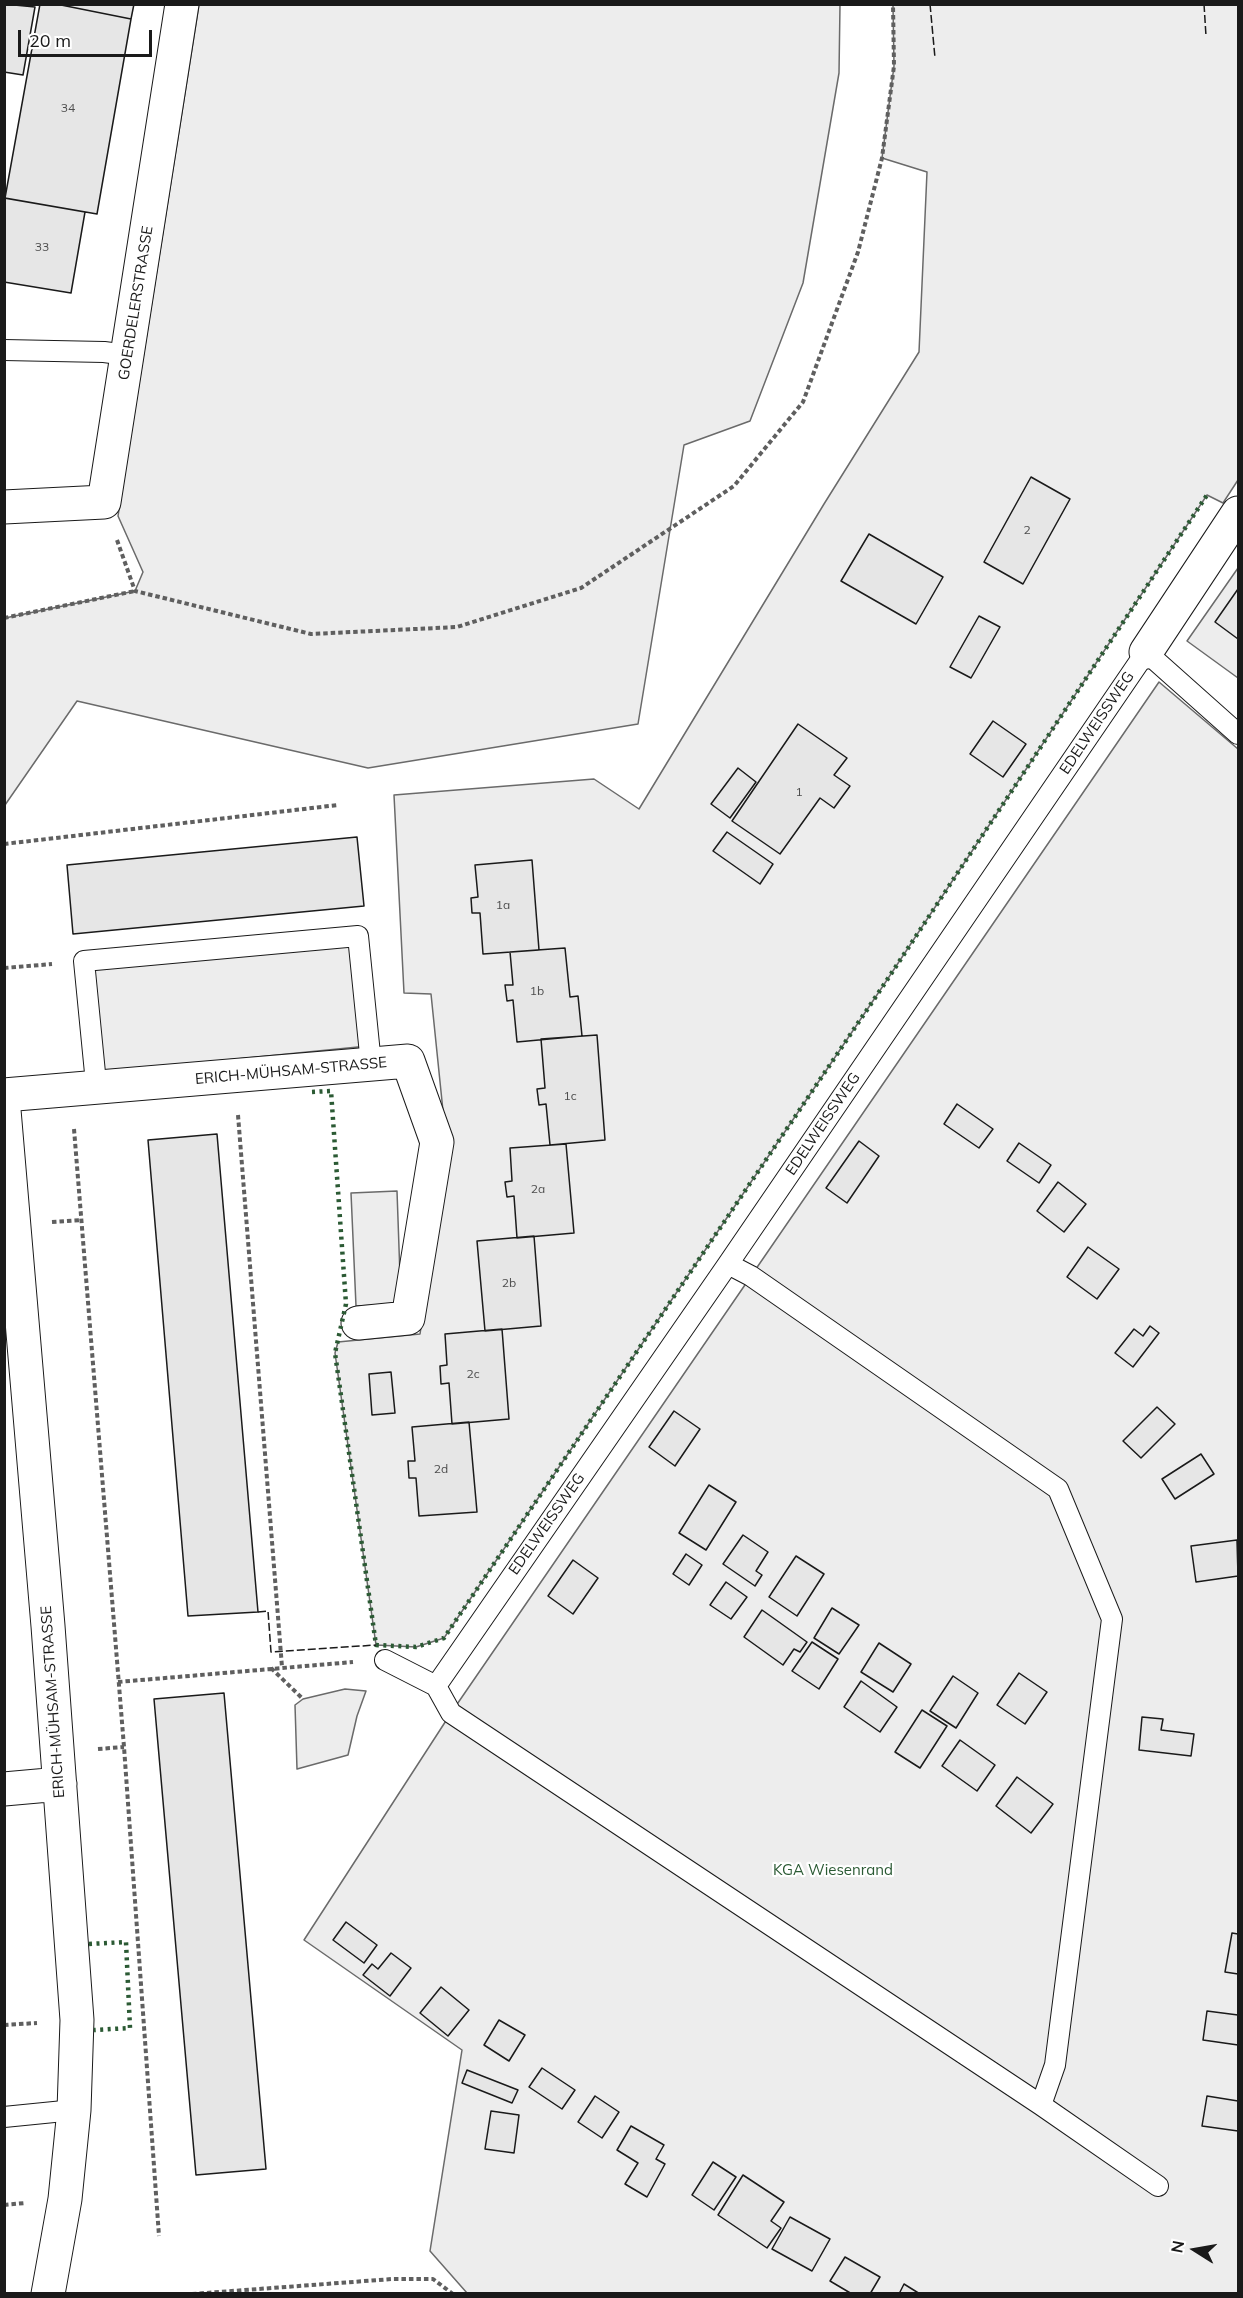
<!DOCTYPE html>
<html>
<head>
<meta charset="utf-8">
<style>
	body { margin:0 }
	#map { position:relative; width:1243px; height:2298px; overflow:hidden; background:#fff; font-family:Mulish,sans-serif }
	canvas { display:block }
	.frame { position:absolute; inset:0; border:6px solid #1a1a1a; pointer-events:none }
	.north { position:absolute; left:1165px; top:2220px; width:60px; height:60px; -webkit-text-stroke:4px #fff; paint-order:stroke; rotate:281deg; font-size:16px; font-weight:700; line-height:24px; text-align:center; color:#1a1a1a }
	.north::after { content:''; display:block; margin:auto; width:21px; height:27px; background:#1a1a1a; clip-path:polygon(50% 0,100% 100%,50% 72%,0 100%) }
	.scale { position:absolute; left:18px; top:30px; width:134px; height:27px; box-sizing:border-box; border:3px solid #1a1a1a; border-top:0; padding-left:8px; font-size:18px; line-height:21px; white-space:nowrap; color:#1a1a1a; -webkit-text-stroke:4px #fff; paint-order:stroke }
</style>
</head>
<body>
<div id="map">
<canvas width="1243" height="2298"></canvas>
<div class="frame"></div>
<div class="north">N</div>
<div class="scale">20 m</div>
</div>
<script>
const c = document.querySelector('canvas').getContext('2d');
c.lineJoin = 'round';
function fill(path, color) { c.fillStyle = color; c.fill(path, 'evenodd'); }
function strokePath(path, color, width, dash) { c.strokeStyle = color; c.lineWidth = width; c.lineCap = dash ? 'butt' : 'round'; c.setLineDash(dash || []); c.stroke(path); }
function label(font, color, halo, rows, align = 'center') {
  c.font = font + ' Mulish,sans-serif'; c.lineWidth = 4.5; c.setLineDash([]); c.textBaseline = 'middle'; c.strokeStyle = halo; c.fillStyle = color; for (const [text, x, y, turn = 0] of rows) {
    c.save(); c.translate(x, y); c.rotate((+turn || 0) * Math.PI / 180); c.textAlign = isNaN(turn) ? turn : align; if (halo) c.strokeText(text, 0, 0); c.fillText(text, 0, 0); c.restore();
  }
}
const built = new Path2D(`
	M 199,5 L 840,5 L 839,73 L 803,283 L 750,421 L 684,445 L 638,724 L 368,768 L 77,701 L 5,805 L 5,618 L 135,591 L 143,572 L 118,516 Z
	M 893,5 L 1238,5 L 1238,480 L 1223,503 L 1207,495 L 885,983 L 444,1638 L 416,1647 L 376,1645 L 335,1353 L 338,1342 L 420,1334 L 447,1150 L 431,994 L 404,993 L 394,795 L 594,779 L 639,809 L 824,504 L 919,352 L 927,172 L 882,158 L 894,66 Z
	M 1238,568 L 1238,678 L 1187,641 Z
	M 1159,682 L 1238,749 L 1238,2293 L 467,2293 L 430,2251 L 462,2050 L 304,1940 L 451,1713 Z
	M 358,936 L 368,1046 L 95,1073 L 84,961 Z
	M 397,1191 L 401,1304 L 356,1306 L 351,1193 Z
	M 345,1689 L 366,1691 L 357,1716 L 348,1755 L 297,1769 L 295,1705 L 303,1699 Z`);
const building = new Path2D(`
	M 4,4 L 35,7 L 23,75 L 4,72 Z
	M 40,4 L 56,4 L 131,19 L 97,214 L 5,198 Z
	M 56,4 L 134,4 L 131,19 Z
	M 4,198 L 85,212 L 71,293 L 4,282 Z
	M 1031,477 L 1070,499 L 1023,584 L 984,562 Z
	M 869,534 L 943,577 L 916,624 L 841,581 Z
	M 1238,589 L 1238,639 L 1215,622 Z
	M 979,616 L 1000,627 L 971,678 L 950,667 Z
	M 993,721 L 1026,744 L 1003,777 L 970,754 Z
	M 798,724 L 847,758 L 834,775 L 850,786 L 834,808 L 820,798 L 780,854 L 732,821 Z
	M 738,768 L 756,782 L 730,818 L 711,804 Z
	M 727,832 L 773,864 L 760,884 L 713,851 Z
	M 357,837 L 364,906 L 73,934 L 67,865 Z
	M 532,860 L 539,950 L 483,954 L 480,913 L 472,913 L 471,898 L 478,897 L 475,865 Z
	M 565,948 L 570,997 L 578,996 L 582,1036 L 517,1042 L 513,1000 L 507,1001 L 505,985 L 513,985 L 510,952 Z
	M 597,1035 L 605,1140 L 550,1145 L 546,1104 L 539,1105 L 537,1089 L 545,1088 L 541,1039 Z
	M 957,1104 L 993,1129 L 979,1148 L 944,1124 Z
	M 217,1134 L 258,1612 L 188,1616 L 148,1140 Z
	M 859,1141 L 879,1156 L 847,1203 L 826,1188 Z
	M 1019,1143 L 1051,1165 L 1039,1183 L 1007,1161 Z
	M 566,1144 L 574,1233 L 517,1238 L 514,1196 L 507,1197 L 505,1182 L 512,1181 L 510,1148 Z
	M 1058,1182 L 1086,1204 L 1064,1232 L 1037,1211 Z
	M 534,1236 L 541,1326 L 485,1331 L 477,1241 Z
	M 1088,1247 L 1119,1269 L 1097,1299 L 1067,1277 Z
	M 1150,1326 L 1159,1333 L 1133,1367 L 1115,1353 L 1134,1329 L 1143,1336 Z
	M 502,1329 L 509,1419 L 452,1424 L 449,1383 L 441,1384 L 440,1366 L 447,1365 L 445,1334 Z
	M 391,1372 L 395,1413 L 372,1415 L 369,1374 Z
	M 1157,1407 L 1175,1424 L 1141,1458 L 1123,1441 Z
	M 674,1411 L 700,1429 L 675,1466 L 649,1447 Z
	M 469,1422 L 477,1512 L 419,1516 L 416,1478 L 409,1478 L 408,1461 L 415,1461 L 412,1427 Z
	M 1201,1454 L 1214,1474 L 1175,1499 L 1162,1479 Z
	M 709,1485 L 736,1502 L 706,1550 L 679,1533 Z
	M 743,1535 L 768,1552 L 756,1571 L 762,1575 L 755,1586 L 723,1564 Z
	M 1237,1540 L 1238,1576 L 1196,1582 L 1191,1546 Z
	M 686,1554 L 702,1565 L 689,1585 L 673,1574 Z
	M 796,1556 L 824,1574 L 797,1616 L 769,1597 Z
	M 573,1560 L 598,1578 L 573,1614 L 548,1596 Z
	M 726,1582 L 747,1597 L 731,1619 L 710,1605 Z
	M 832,1608 L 859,1625 L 839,1654 L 814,1638 Z
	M 762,1610 L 807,1642 L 800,1652 L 794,1649 L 783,1665 L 744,1637 Z
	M 812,1642 L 838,1659 L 819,1689 L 792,1671 Z
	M 879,1643 L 911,1664 L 893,1692 L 861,1672 Z
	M 1019,1673 L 1047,1692 L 1025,1724 L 997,1705 Z
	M 953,1676 L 978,1693 L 956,1728 L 930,1711 Z
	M 861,1681 L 897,1707 L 880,1732 L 844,1707 Z
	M 224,1693 L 266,2169 L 196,2175 L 154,1699 Z
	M 922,1710 L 947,1726 L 920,1768 L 895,1752 Z
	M 1142,1717 L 1163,1719 L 1161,1730 L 1194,1734 L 1191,1756 L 1139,1750 Z
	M 960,1740 L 995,1765 L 977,1791 L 942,1766 Z
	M 1017,1777 L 1053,1804 L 1031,1833 L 996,1806 Z
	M 346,1922 L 377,1945 L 364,1963 L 333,1940 Z
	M 1232,1933 L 1238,1934 L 1238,1974 L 1225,1972 Z
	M 391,1953 L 411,1968 L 390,1996 L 363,1975 L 372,1964 L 378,1969 Z
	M 441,1987 L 469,2010 L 448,2036 L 420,2013 Z
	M 1207,2011 L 1238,2015 L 1238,2045 L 1203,2040 Z
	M 499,2020 L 525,2035 L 509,2061 L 484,2045 Z
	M 542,2068 L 575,2090 L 562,2109 L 529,2087 Z
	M 467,2070 L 518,2090 L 512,2103 L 462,2083 Z
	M 595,2096 L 619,2112 L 602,2138 L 578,2122 Z
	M 1207,2096 L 1238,2101 L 1238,2131 L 1202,2126 Z
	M 491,2111 L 519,2115 L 514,2153 L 485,2149 Z
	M 631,2126 L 664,2145 L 656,2159 L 665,2164 L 647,2197 L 625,2184 L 638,2163 L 617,2150 Z
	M 713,2162 L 736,2177 L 714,2210 L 692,2195 Z
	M 743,2175 L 784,2202 L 771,2221 L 781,2228 L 767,2248 L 718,2215 Z
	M 790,2217 L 830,2239 L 812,2271 L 772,2249 Z
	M 845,2257 L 880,2277 L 870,2294 L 852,2294 L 830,2281 Z
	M 904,2284 L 920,2294 L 899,2294 Z`);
const path = new Path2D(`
	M 117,540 L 135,591 L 311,634 L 457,627 L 581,588 L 734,486 L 803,402 L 858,252 L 882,158 L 894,66 L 893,4
	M 4,618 L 135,591
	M 4,844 L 338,805
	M 4,968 L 52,964
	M 238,1115 L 282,1667
	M 74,1129 L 124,1747 L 159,2236
	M 52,1222 L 81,1220
	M 271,1668 L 303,1699
	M 118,1682 L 353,1662
	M 98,1749 L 124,1747
	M 4,2025 L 37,2023
	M 4,2205 L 25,2203
	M 192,2294 L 392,2279 L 433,2279 L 453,2294`);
const lane = new Path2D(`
	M 4,350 L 104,352 L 127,355
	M 94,1087 L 95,1073 L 84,961 L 358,936 L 371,1064
	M 728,1264 L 751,1276 L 1058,1489 L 1112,1619 L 1055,2065 L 1041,2105
	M 385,1660 L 436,1686
	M 436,1686 L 728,1264 L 1146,652 L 1238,734
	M 436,1686 L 451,1713 L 1041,2105 L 1158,2186
	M 4,2117 L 74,2110`);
const street = new Path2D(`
	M 4,507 L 104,502 L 182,4
	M 1146,652 L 1238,513
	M 4,1095 L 408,1061 L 437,1142 L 408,1318 L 358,1323
	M 4,1110 L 48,1626 L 77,2020 L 74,2110 L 65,2199 L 48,2294
	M 4,1789 L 60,1784`);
const hedge = new Path2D(`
	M 312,1092 L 331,1091 L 346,1304 L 335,1353 L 376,1645 L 416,1647 L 444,1638 L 885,983 L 1207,495
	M 89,1944 L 126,1942 L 130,2028 L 94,2030`);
const fence = new Path2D(`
	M 930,4 L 935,58
	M 1204,4 L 1206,36
	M 258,1612 L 268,1611 L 271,1652 L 376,1645`);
const numberNames = [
	["34",68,108],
	["33",42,247],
	["2",1027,530],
	["1",799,792],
	["1a",503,905],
	["1b",537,991],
	["1c",570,1096],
	["2a",538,1189],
	["2b",509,1283],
	["2c",473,1374],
	["2d",441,1469]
];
const streetNames = [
	["GOERDELERSTRASSE",136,303,-81],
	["EDELWEISSWEG",1097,723,-56],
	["ERICH-MÜHSAM-STRASSE",291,1071,-5],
	["EDELWEISSWEG",823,1124,-56],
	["EDELWEISSWEG",547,1524,-55],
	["ERICH-MÜHSAM-STRASSE",53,1702,-94]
];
const parkNames = [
	["KGA Wiesenrand",833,1870]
];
fill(built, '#ededed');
strokePath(built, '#6a6a6a', 1.5);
fill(building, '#e6e6e6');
strokePath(building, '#1a1a1a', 1.5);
strokePath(lane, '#1a1a1a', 22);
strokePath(street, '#1a1a1a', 35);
strokePath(path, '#5f5f5f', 4, [4.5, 3]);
strokePath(lane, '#fff', 20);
strokePath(street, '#fff', 33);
strokePath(hedge, '#2b5a34', 4.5, [3, 4.5]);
strokePath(fence, '#1a1a1a', 1.5, [8, 3]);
label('12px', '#4d4d4d', null, numberNames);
label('15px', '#1a1a1a', '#fff', streetNames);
label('15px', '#2b5a34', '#fff', parkNames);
</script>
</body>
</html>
